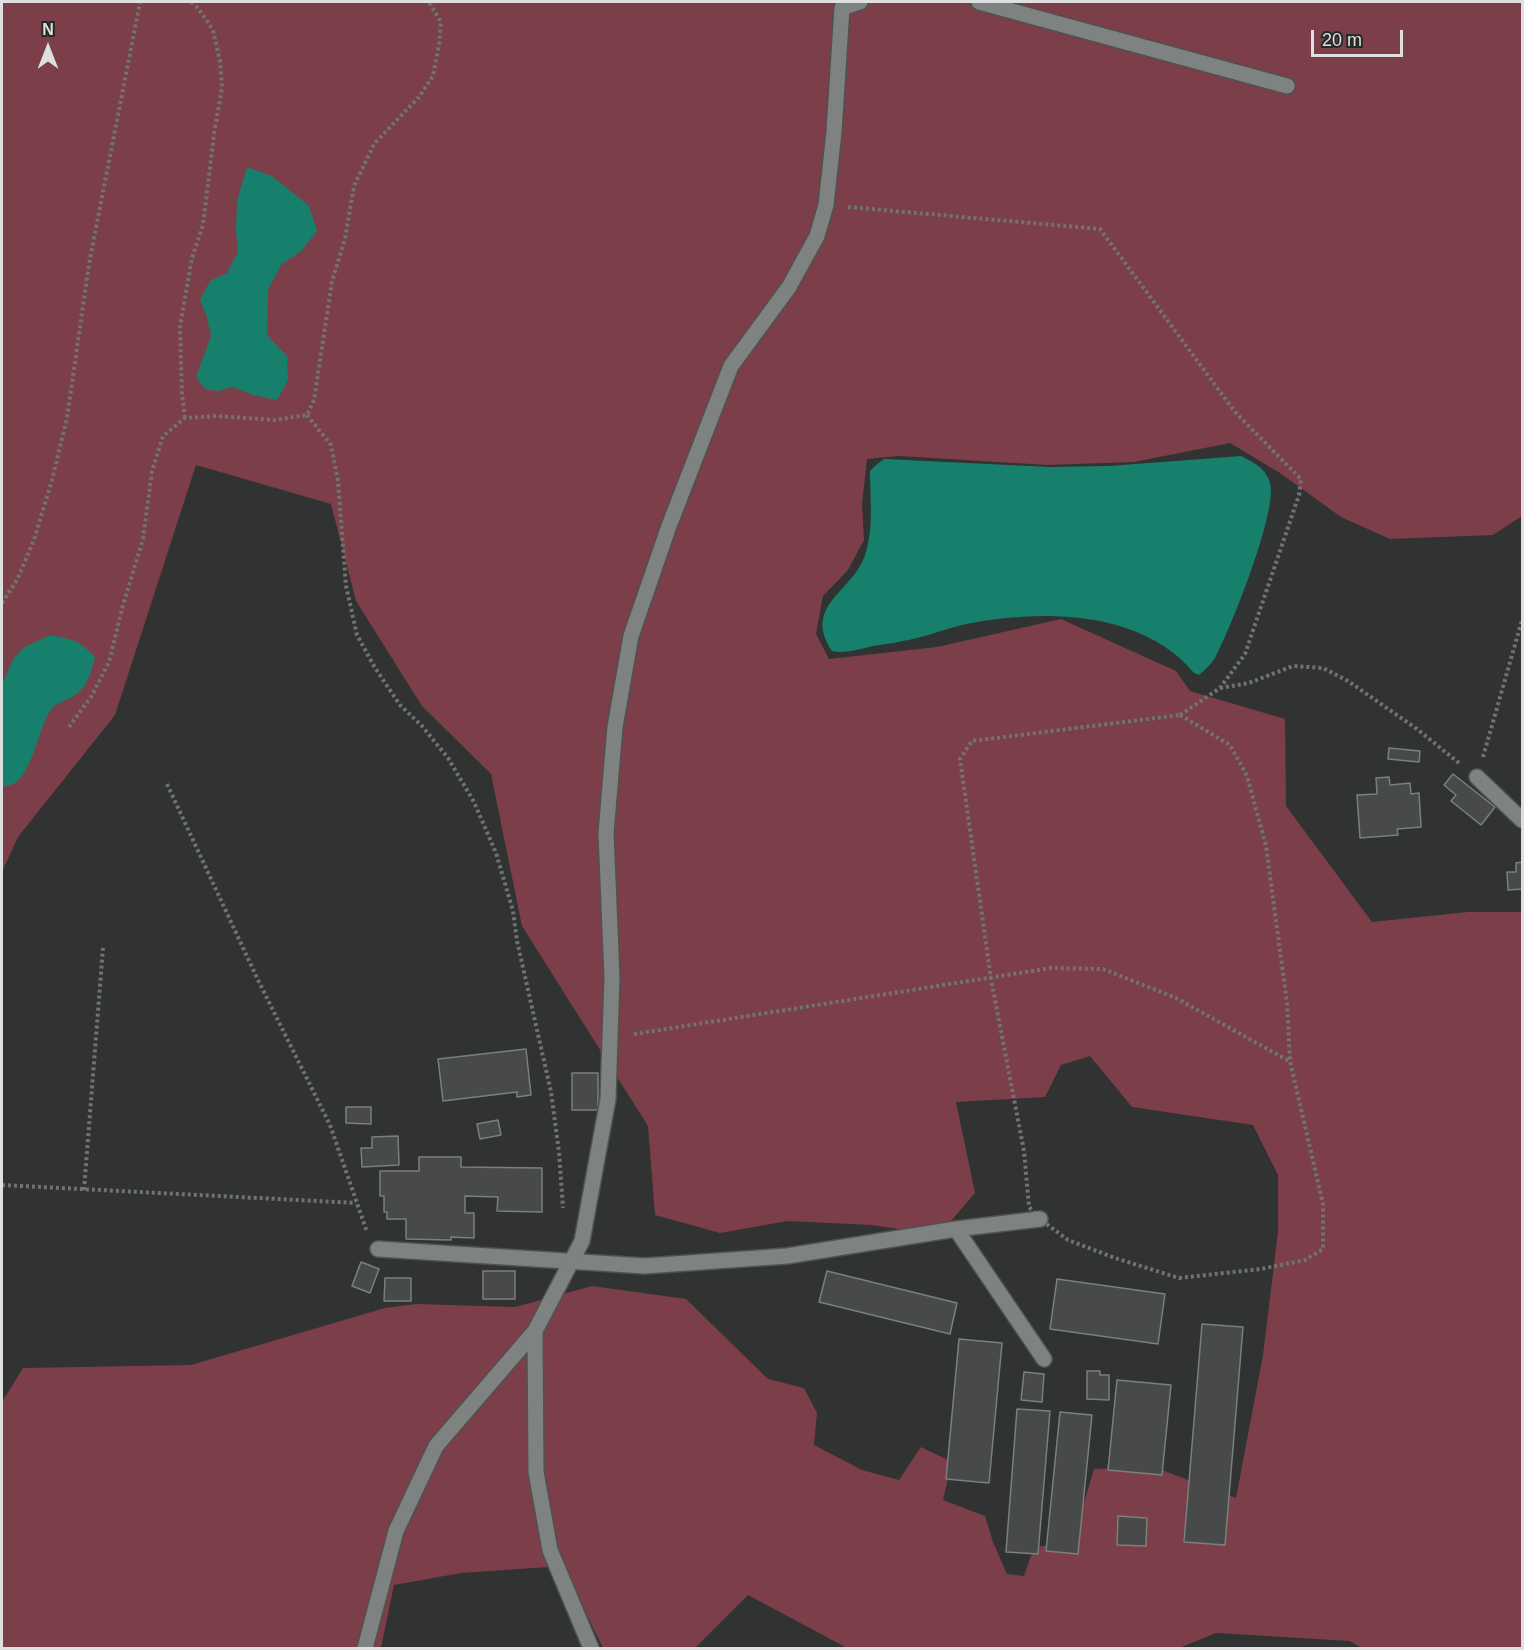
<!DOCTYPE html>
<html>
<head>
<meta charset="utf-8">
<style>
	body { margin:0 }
	#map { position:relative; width:1524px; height:1650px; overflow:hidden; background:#303332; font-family:Arial,sans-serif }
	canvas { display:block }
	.frame { position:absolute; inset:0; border:3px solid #dee0df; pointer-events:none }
	.north { position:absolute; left:18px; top:18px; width:60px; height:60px; -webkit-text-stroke:4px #262928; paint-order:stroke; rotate:0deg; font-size:16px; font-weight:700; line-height:24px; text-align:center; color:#dee0df }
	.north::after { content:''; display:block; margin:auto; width:21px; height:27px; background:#dee0df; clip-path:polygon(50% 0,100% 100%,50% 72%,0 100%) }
	.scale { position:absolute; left:1311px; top:30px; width:92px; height:27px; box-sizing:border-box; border:3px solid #dee0df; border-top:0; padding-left:8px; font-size:18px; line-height:21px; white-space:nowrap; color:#dee0df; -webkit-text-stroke:4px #262928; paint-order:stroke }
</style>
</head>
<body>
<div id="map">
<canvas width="1524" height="1650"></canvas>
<div class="frame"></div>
<div class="north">N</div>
<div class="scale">20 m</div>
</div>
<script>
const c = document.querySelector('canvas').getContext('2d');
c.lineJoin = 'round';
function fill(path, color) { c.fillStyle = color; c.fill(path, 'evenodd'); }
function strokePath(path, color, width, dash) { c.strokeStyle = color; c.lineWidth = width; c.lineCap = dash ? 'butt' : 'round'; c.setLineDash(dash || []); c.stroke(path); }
const green = new Path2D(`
	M 2,2 L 1522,2 L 1522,516 L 1493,535 L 1390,539 L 1341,517 L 1280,473 L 1230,443 L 1134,462 L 1048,465 L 899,456 L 867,459 L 862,504 L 864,540 L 848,570 L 823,596 L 816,634 L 829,659 L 937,647 L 1061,619 L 1176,671 L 1190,691 L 1285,719 L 1286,806 L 1372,922 L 1468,912 L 1522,912 L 1522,1648 L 1362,1648 L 1349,1641 L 1216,1633 L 1179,1648 L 847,1648 L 748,1595 L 695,1648 L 603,1648 L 563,1566 L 461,1573 L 394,1585 L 381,1648 L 2,1648 L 2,1402 L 23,1368 L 191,1365 L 385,1308 L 416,1304 L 515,1307 L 592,1286 L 686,1299 L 768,1379 L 804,1388 L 817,1413 L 814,1445 L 862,1470 L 899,1480 L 921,1447 L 952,1462 L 943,1500 L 985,1516 L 993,1542 L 1007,1574 L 1024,1576 L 1034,1547 L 1072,1543 L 1094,1469 L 1154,1467 L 1236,1498 L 1263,1355 L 1278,1232 L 1278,1175 L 1253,1125 L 1132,1107 L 1090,1056 L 1061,1065 L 1045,1097 L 956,1102 L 975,1193 L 950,1222 L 905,1230 L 871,1225 L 788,1221 L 720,1233 L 655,1215 L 648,1126 L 522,926 L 491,774 L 422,706 L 356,601 L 331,504 L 196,465 L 115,715 L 18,837 L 2,872 Z`);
const water = new Path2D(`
	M 247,167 L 272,176 L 309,206 L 317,231 L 301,251 L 281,265 L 268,290 L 267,335 L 287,356 L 288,380 L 277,400 L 253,395 L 232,387 L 218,391 L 205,389 L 196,377 L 211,336 L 207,317 L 200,300 L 210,281 L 227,273 L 238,252 L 236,231 L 237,201 Z
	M 1241,456 C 1254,463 1266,468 1270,483 C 1278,511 1230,630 1215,658 C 1211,664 1205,670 1199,675 L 1194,673 C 1141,609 1038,609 962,625 C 946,629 930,635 913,639 C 900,642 886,644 873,646 C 858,649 847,654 832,651 C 802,605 853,592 865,555 C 874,528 870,499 870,471 L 876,465 L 884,459 L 1050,467 L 1109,466 Z
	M 50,635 C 72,639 79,640 95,657 C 90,675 87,691 68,699 C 60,703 56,703 50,711 C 38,730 33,770 15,783 C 12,785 5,786 2,787 L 2,685 L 13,659 L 23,648 Z`);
const building = new Path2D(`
	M 1389,748 L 1420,751 L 1419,762 L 1388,759 Z
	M 1453,774 L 1495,807 L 1481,825 L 1451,801 L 1456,795 L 1444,785 Z
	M 1389,777 L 1390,785 L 1410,783 L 1411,794 L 1419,793 L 1421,827 L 1397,829 L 1398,835 L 1360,838 L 1357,795 L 1377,794 L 1376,778 Z
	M 1522,862 L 1522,889 L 1508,890 L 1507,872 L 1516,872 L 1516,863 Z
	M 526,1049 L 531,1095 L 517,1097 L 517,1092 L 443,1101 L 438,1059 Z
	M 572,1073 L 598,1073 L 598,1110 L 572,1110 Z
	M 346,1107 L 371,1107 L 371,1124 L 346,1123 Z
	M 498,1120 L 501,1135 L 480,1139 L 477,1124 Z
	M 398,1136 L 399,1165 L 362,1167 L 361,1148 L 372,1148 L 372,1137 Z
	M 419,1157 L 461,1157 L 461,1167 L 542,1168 L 542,1212 L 497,1211 L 498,1197 L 465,1196 L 465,1213 L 474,1213 L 474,1238 L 451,1237 L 451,1240 L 406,1239 L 406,1219 L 387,1219 L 387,1212 L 384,1212 L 384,1196 L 380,1196 L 380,1171 L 419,1171 Z
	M 361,1262 L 379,1269 L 370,1293 L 352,1286 Z
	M 483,1271 L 515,1271 L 515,1299 L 483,1299 Z
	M 827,1271 L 957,1303 L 950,1334 L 819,1302 Z
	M 385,1278 L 411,1278 L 411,1301 L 384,1301 Z
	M 1057,1279 L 1165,1294 L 1158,1344 L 1050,1329 Z
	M 1202,1324 L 1243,1327 L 1225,1545 L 1184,1542 Z
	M 959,1339 L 1002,1343 L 989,1483 L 946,1479 Z
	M 1087,1371 L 1100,1371 L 1100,1375 L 1109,1375 L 1109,1400 L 1087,1399 Z
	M 1024,1372 L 1044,1374 L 1042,1402 L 1021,1400 Z
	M 1117,1380 L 1171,1385 L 1162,1475 L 1108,1470 Z
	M 1017,1409 L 1050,1411 L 1038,1554 L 1006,1552 Z
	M 1060,1412 L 1092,1415 L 1078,1554 L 1046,1551 Z
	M 1118,1516 L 1147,1518 L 1146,1546 L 1117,1545 Z`);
const path = new Path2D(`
	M 848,207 L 1100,229 L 1235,412 L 1301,479 L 1299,495 L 1245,654 L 1220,688 L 1180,715
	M 307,415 L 331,445 L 338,481 L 346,586 L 357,635 L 375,668 L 400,705 L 422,726 L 448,758 L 474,802 L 496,853 L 513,911 L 517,941 L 551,1092 L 559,1152 L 563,1208
	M 185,418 L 182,395 L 180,326 L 192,258 L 203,225 L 214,134 L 222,88 L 220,61 L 213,30 L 198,8 L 191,2
	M 2,603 L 17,580 L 34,540 L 52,480 L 67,418 L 89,264 L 140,2
	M 1220,688 L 1249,683 L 1293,666 L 1323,668 L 1348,681 L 1417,729 L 1459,763
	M 1180,715 L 1230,745 L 1247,776 L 1266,846 L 1287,1003 L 1290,1061 L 1323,1204 L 1323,1249 L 1305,1260 L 1261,1269 L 1179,1278 L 1115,1258 L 1068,1240 L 1040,1219 L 1029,1207 L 1024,1151 L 991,979 L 960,759 L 972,741 Z
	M 69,727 L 91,697 L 109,662 L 123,605 L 143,539 L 152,471 L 163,436 L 185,418 L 218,416 L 274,420 L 307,415 L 314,400 L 332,281 L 345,239 L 354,186 L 374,144 L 419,97 L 433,76 L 439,45 L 441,22 L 429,2
	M 1483,757 L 1522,620
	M 167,784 L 257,978 L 330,1125 L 367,1232
	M 634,1034 L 1051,968 L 1103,969 L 1176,998 L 1289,1061
	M 2,1185 L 356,1203
	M 84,1190 L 103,948`);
const lane = new Path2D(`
	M 1477,777 L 1522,820
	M 956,1229 L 1044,1359
	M 378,1249 L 645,1266 L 787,1256 L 956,1229 L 1040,1219`);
const street = new Path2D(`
	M 979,2 L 1287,86
	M 535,1331 L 536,1472 L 550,1550 L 591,1648
	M 365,1648 L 396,1531 L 436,1446 L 535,1331 L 582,1241 L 608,1099 L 612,977 L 606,833 L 615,727 L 631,636 L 669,526 L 731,366 L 789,287 L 817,236 L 826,205 L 834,132 L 842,8 L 860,2`);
fill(green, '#7c3e48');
fill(water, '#16806c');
fill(building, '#474a49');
strokePath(building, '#7b7f7d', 1.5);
strokePath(lane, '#4f5251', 18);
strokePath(street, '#4f5251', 18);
strokePath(path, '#707372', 4, [3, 3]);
strokePath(lane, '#7e8281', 15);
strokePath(street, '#7e8281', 15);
</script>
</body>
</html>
